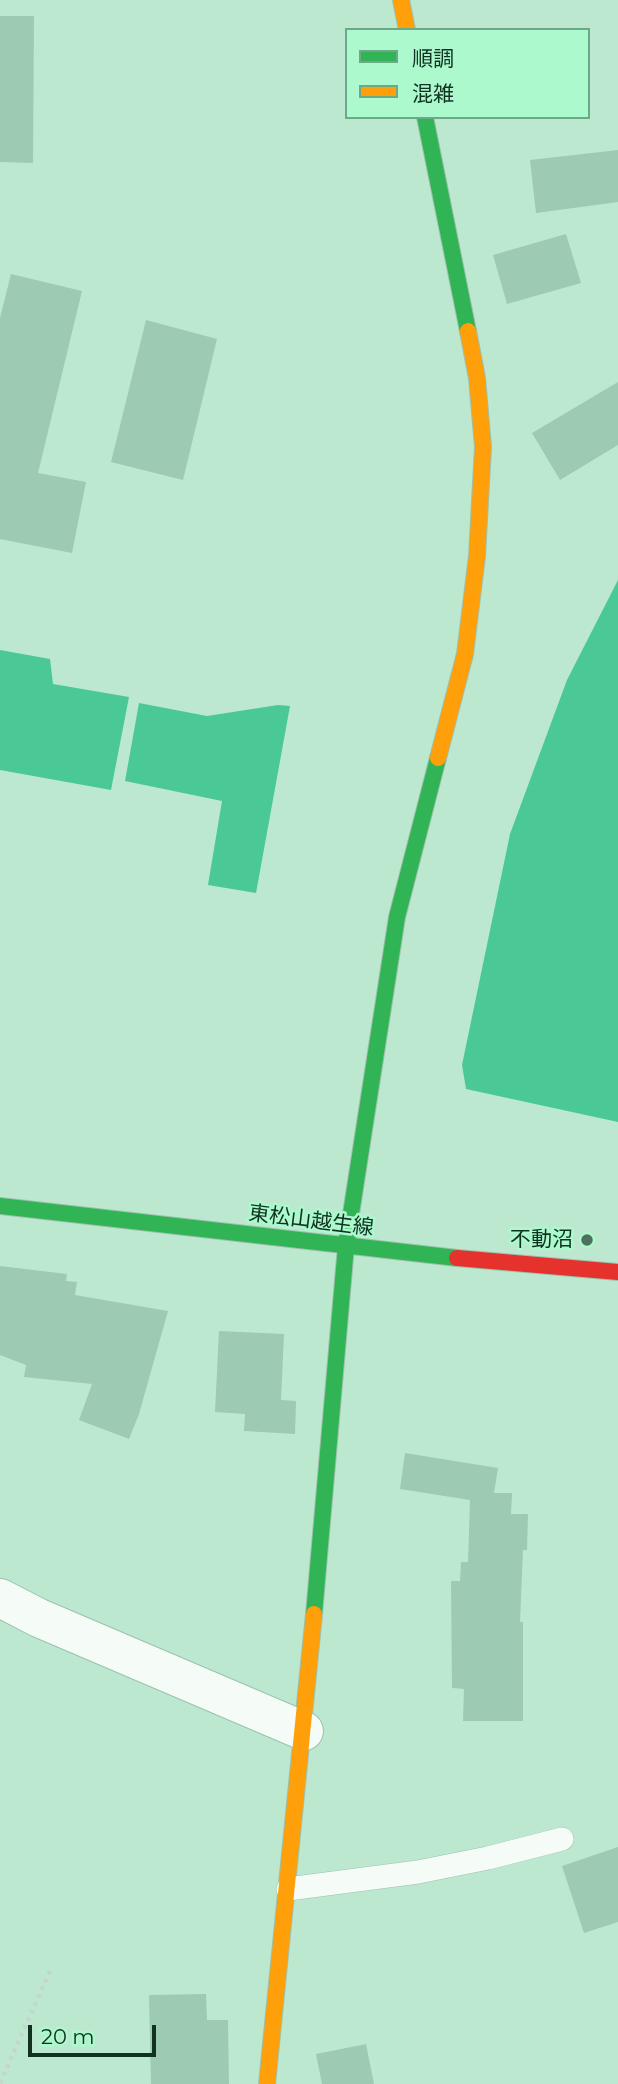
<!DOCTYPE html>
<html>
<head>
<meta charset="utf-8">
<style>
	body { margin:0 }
	#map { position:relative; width:618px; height:2084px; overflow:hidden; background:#bce8cf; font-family:Montserrat,"Noto Sans JP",sans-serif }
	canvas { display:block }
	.legend { position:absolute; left:345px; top:28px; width:245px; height:91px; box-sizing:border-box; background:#abf9cd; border:2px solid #6da988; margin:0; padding:9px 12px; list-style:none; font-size:21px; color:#113121 }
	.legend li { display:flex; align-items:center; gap:14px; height:35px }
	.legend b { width:35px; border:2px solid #6da988 }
	.scale { position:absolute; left:28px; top:2025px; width:128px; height:32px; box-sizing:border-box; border:4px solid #113121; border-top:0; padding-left:9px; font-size:21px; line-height:24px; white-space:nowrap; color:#113121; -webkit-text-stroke:5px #abf9cd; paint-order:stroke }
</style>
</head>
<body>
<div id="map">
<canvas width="618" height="2084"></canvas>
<ul class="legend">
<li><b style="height:9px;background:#30b455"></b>順調</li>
<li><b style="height:9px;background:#ff9f0a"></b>混雑</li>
</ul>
<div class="scale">20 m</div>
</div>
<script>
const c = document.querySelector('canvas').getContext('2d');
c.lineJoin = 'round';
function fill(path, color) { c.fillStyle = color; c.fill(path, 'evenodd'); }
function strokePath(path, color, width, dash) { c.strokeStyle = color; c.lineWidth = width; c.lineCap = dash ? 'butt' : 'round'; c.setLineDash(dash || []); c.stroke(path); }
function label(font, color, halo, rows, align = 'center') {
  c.font = font + ' Montserrat,"Noto Sans JP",sans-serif'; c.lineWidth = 5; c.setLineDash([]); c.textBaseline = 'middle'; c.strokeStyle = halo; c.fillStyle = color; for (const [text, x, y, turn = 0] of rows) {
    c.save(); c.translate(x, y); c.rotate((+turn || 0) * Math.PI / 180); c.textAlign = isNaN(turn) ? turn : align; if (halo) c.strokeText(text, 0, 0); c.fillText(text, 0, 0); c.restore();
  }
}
const water = new Path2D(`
	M 618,580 L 618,1122 L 466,1089 L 462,1065 L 510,834 L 567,680 Z
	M 0,650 L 50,659 L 53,684 L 129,697 L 111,790 L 0,770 Z
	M 139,703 L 207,716 L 278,705 L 290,706 L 256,893 L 208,885 L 222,801 L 125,781 Z`);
const building = new Path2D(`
	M 0,16 L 34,16 L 33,163 L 0,162 Z
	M 618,150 L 618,202 L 536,213 L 530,160 Z
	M 566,234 L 581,283 L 507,304 L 493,255 Z
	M 11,274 L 82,291 L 38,473 L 86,482 L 72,553 L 0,539 L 0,318 Z
	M 146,320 L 217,339 L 183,480 L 111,462 Z
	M 618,382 L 618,445 L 560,480 L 532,433 Z
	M 0,1266 L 67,1274 L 66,1281 L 77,1282 L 75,1295 L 168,1311 L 139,1414 L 129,1439 L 79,1420 L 92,1384 L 24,1377 L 26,1365 L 0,1355 Z
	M 219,1331 L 284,1334 L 281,1400 L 296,1401 L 295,1434 L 244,1431 L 245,1414 L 215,1412 Z
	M 405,1453 L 498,1468 L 494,1493 L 512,1493 L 511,1514 L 528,1514 L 527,1550 L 523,1550 L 520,1622 L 523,1622 L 523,1721 L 463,1721 L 464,1689 L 452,1688 L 451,1581 L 460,1581 L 461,1562 L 468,1562 L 470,1500 L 400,1489 Z
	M 618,1847 L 618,1922 L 584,1933 L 562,1866 Z
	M 206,1994 L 207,2020 L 228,2020 L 229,2084 L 151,2084 L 149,1995 Z
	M 366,2044 L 374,2084 L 322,2084 L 316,2054 Z`);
const path = new Path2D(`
	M 0,2083 L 51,1969`);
const lane = new Path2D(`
	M 288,1889 L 418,1872 L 488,1858 L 562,1839`);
const street = new Path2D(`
	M 0,1598 L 39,1618 L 304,1731`);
const fast = new Path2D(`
	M 425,117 L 468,331
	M 0,1206 L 457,1258
	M 314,1614 L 346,1246 L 397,917 L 438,758`);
const slow = new Path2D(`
	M 401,0 L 407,30
	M 438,758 L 465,654 L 477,556 L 483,447 L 477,378 L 468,331
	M 267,2084 L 314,1614`);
const jam = new Path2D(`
	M 457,1258 L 618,1272`);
const markers = [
	[587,1240,7,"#4d715e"]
];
const streetNames = [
	["東松山越生線",311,1221,7]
];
const poiNames = [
	["不動沼",573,1240]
];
fill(water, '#4ac994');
fill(building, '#9ccbb2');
strokePath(lane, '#9ec0ad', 24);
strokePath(street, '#9ec0ad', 40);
strokePath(fast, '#9ec0ad', 18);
strokePath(slow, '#9ec0ad', 18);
strokePath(jam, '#9ec0ad', 18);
strokePath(path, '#c6d4cc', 4.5, [3.5, 5]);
strokePath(lane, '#f5fcf8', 23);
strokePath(street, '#f5fcf8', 38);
strokePath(fast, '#30b455', 16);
strokePath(slow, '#ff9f0a', 16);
strokePath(jam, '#e5322d', 16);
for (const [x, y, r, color] of markers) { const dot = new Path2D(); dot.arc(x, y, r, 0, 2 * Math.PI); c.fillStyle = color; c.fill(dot); strokePath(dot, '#abf9cd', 2.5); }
label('21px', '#113121', '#abf9cd', streetNames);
label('21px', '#113121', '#abf9cd', poiNames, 'right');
</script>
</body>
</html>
